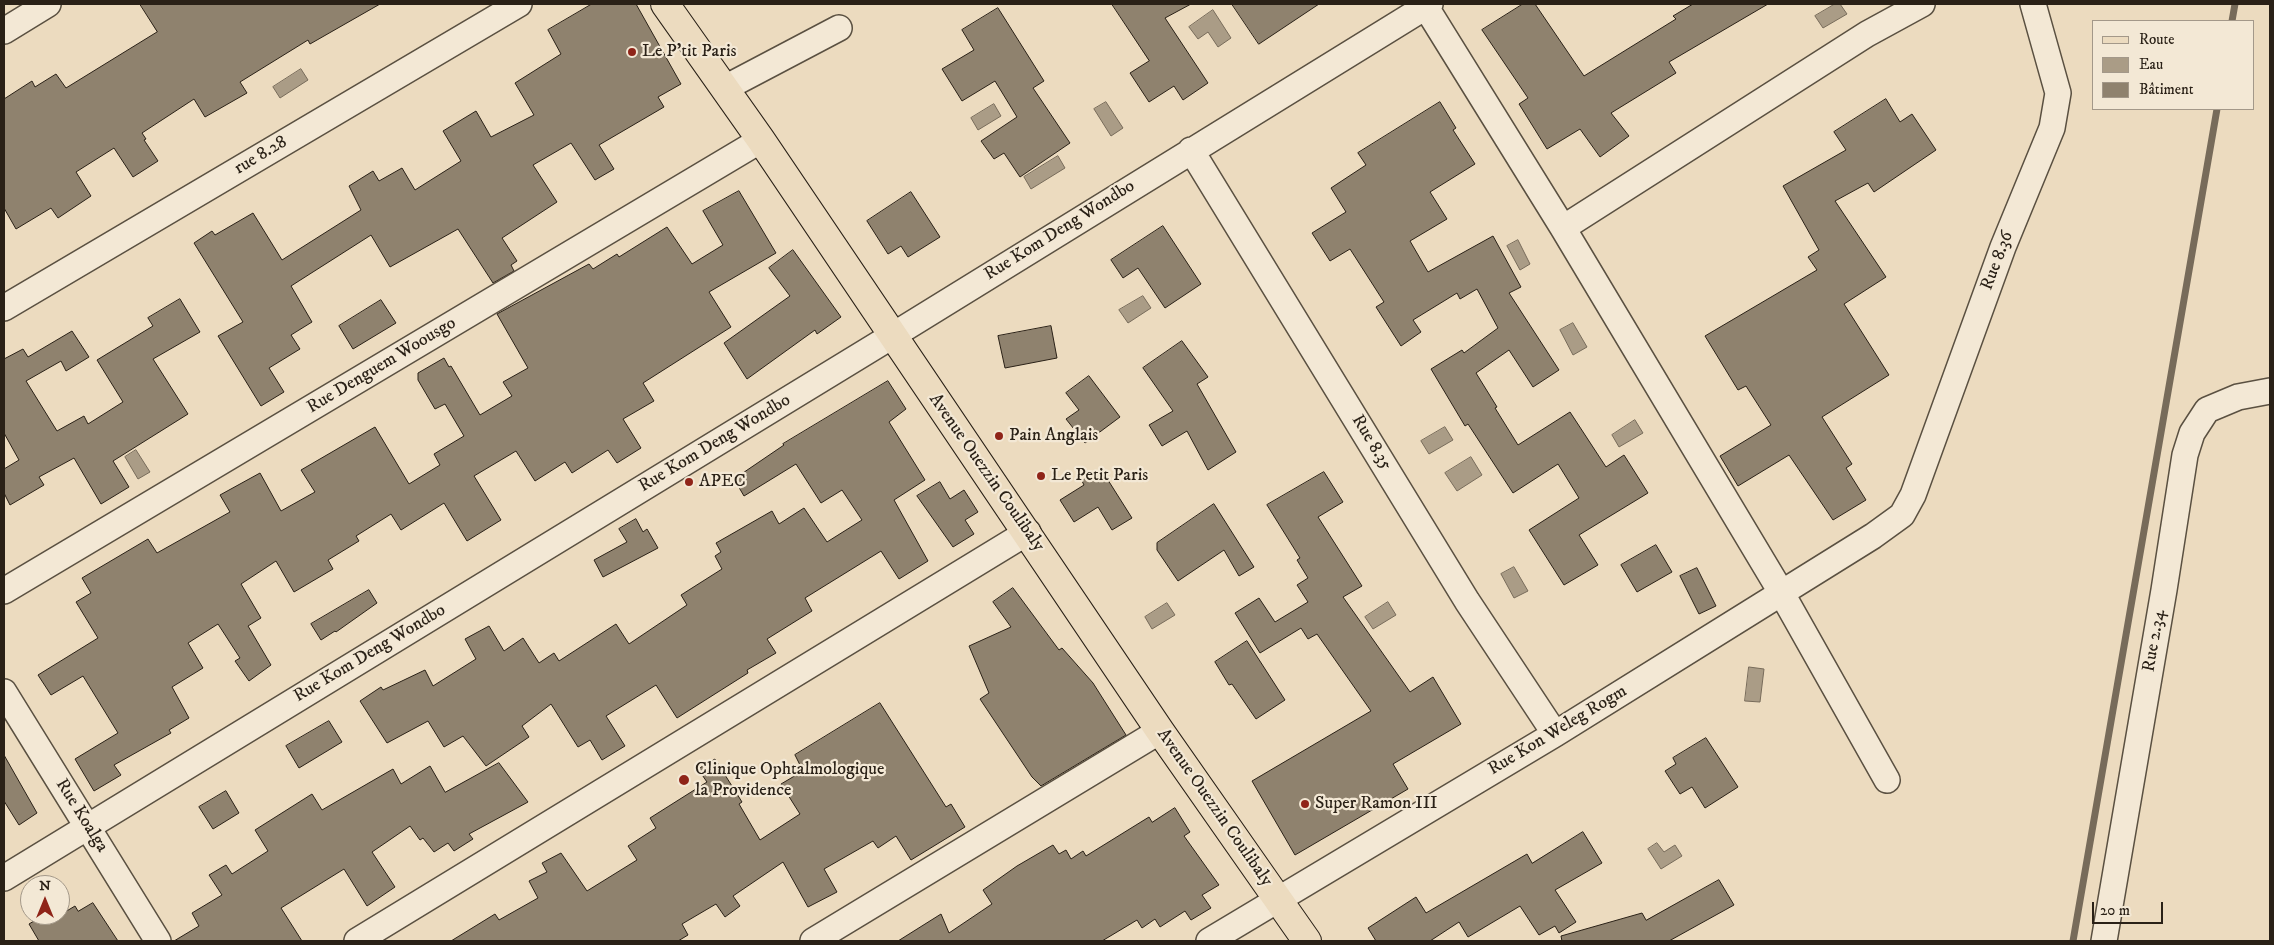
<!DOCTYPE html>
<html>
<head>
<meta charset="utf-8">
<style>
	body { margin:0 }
	#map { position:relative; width:2274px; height:945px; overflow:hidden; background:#ecdbbf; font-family:"IM FELL DW Pica",serif }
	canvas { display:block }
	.frame { position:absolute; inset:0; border:5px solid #2a2117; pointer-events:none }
	.legend { position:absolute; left:2092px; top:20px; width:162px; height:90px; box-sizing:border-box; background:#f3e8d5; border:1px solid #a39889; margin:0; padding:6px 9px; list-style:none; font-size:15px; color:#2a2117 }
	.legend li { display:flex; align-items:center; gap:10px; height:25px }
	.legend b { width:25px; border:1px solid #a39889 }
	.north { position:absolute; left:20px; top:875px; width:50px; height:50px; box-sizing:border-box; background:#f3e8d5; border:1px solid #a39889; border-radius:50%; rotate:0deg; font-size:14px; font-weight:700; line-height:20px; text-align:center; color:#2a2117 }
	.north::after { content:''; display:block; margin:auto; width:18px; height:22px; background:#8f2418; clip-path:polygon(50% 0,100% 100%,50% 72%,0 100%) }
	.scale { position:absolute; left:2092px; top:902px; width:71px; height:22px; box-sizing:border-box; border:2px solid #2a2117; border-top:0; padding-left:6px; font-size:15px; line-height:18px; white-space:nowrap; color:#2a2117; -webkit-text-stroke:4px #f3e8d5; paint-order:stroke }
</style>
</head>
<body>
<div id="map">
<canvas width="2274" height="945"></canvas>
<div class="frame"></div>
<ul class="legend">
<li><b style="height:6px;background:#ecdbbf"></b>Route</li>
<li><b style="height:14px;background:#aa9c86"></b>Eau</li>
<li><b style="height:14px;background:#8f826e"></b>Bâtiment</li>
</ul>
<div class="north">N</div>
<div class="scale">20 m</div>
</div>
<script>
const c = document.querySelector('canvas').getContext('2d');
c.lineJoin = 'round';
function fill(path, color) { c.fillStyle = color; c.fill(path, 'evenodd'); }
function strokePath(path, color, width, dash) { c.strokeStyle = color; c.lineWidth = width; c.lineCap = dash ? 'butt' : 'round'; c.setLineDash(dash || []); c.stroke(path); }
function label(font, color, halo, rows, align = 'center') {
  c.font = font + ' "IM FELL DW Pica",serif'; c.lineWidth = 4.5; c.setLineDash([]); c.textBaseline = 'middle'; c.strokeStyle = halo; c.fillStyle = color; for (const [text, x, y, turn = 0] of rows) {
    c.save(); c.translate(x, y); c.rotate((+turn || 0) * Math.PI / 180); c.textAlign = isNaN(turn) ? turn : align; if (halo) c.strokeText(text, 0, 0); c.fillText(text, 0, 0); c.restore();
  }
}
const water = new Path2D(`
	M 1835,4 L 1840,4 L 1847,14 L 1823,28 L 1815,16 Z
	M 1213,10 L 1231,38 L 1218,47 L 1208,32 L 1198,39 L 1189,27 Z
	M 301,69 L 308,80 L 280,98 L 273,87 Z
	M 1106,102 L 1123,128 L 1111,136 L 1094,109 Z
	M 994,104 L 1001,116 L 978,130 L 971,118 Z
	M 1058,156 L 1065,168 L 1031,189 L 1024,177 Z
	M 1518,240 L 1530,264 L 1520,270 L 1507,246 Z
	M 1143,296 L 1151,308 L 1128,323 L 1119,310 Z
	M 1573,323 L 1587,347 L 1573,355 L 1560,330 Z
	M 1635,420 L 1643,433 L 1619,447 L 1612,435 Z
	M 1445,427 L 1453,440 L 1429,454 L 1421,441 Z
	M 136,450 L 150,472 L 138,479 L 125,457 Z
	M 1471,457 L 1482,475 L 1457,491 L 1445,473 Z
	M 1514,567 L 1528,591 L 1514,598 L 1501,574 Z
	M 1388,602 L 1396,615 L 1373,629 L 1365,617 Z
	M 1167,603 L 1175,615 L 1152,629 L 1145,617 Z
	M 1749,667 L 1764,669 L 1760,702 L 1745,701 Z
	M 1657,843 L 1664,852 L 1675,845 L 1682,856 L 1661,869 L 1648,849 Z`);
const stream = new Path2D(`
	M 2232,21 L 2235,4
	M 2073,941 L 2217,109`);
const building = new Path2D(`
	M 140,4 L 380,4 L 310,44 L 308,40 L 240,82 L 247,93 L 205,117 L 194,99 L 142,133 L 146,139 L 144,140 L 158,161 L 133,177 L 114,148 L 76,172 L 91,196 L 58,218 L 51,208 L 16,229 L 4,208 L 4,99 L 32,81 L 35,87 L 56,74 L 66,88 L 157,32 Z
	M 592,4 L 636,4 L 681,84 L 658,97 L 664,107 L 599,145 L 614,169 L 595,180 L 571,143 L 533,165 L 557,202 L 502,238 L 517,261 L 511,265 L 514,271 L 493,283 L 458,229 L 390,267 L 371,235 L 291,286 L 312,322 L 291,335 L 300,349 L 269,368 L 284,392 L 261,406 L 218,336 L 243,322 L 194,243 L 212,231 L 215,235 L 253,213 L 282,260 L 361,210 L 349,186 L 373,171 L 379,181 L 402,168 L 415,190 L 461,161 L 443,131 L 476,111 L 491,137 L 534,115 L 515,83 L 561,54 L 548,30 Z
	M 1112,4 L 1191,4 L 1165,18 L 1208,83 L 1183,100 L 1174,86 L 1149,102 L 1130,73 L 1149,61 Z
	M 1232,4 L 1319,4 L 1259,44 Z
	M 1523,4 L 1535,4 L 1584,76 L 1676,19 L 1673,16 L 1693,4 L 1768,4 L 1669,62 L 1676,73 L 1611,113 L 1629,136 L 1600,157 L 1580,129 L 1547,149 L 1519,104 L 1528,98 L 1482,30 Z
	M 998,8 L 1044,81 L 1033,88 L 1070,143 L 1020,177 L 1004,153 L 994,159 L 981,141 L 1017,117 L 995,81 L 962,101 L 942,69 L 974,50 L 962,30 Z
	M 1886,99 L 1900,122 L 1912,114 L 1936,150 L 1874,192 L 1868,183 L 1835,201 L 1886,277 L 1844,304 L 1889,375 L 1822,417 L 1852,464 L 1846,468 L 1866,500 L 1833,520 L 1789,455 L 1738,486 L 1720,456 L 1771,425 L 1746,386 L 1738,390 L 1705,336 L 1817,270 L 1808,257 L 1819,250 L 1783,186 L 1846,150 L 1834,132 Z
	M 1440,102 L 1456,128 L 1453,130 L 1475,164 L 1430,192 L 1447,219 L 1410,241 L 1428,272 L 1493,236 L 1521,287 L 1509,293 L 1559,370 L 1533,387 L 1509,350 L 1476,373 L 1497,407 L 1495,408 L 1518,445 L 1570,412 L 1606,467 L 1624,455 L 1648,493 L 1579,535 L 1598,565 L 1564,585 L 1529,530 L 1579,498 L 1558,464 L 1513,493 L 1468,424 L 1465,426 L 1431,369 L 1462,350 L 1464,353 L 1498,328 L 1477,289 L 1460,299 L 1457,293 L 1413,320 L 1421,332 L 1401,346 L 1376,307 L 1384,302 L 1350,249 L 1330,261 L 1312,233 L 1346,212 L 1331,188 L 1366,165 L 1358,153 Z
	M 739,191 L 776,253 L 709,292 L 731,327 L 643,383 L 654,401 L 623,419 L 641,448 L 617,463 L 608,450 L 572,473 L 565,462 L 535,481 L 516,451 L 474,476 L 501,520 L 467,541 L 444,503 L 401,530 L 391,514 L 356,536 L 359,541 L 328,560 L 333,569 L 294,592 L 276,561 L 241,584 L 261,618 L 248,626 L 271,665 L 249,681 L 235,661 L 240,658 L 218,624 L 188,643 L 203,668 L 172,687 L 189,718 L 169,730 L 171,733 L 114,765 L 121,775 L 94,791 L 75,759 L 118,733 L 83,676 L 51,695 L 38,675 L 98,638 L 76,602 L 91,593 L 82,578 L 148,539 L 157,553 L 230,512 L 220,495 L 260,473 L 281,511 L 315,492 L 301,470 L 375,427 L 409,484 L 440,465 L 434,454 L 464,436 L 445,404 L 435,409 L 418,380 L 418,373 L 444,358 L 449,367 L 451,366 L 480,415 L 512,396 L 503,382 L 528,368 L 497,314 L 589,264 L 593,269 L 617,254 L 619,257 L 667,227 L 692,264 L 723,245 L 703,211 Z
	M 911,192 L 940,237 L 908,257 L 901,246 L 888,254 L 867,221 Z
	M 1163,226 L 1201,284 L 1165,308 L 1138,268 L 1123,278 L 1111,260 Z
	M 793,250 L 841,317 L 817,334 L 815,330 L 747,379 L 724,343 L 790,296 L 769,268 Z
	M 180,299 L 200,332 L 153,359 L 188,414 L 113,461 L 129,487 L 101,504 L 74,458 L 39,477 L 44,485 L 10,505 L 4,493 L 4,469 L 19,460 L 4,433 L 4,359 L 23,349 L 28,357 L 72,331 L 89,357 L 66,371 L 61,361 L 26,381 L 57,431 L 84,416 L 88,424 L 123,402 L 97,360 L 153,326 L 148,318 Z
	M 381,300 L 396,323 L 353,349 L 339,326 Z
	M 1051,326 L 1057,358 L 1005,368 L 998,336 Z
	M 1182,341 L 1208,377 L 1197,384 L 1236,452 L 1208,470 L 1187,431 L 1162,446 L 1149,425 L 1173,411 L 1143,368 Z
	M 1089,376 L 1120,417 L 1085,443 L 1066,419 L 1079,410 L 1066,393 Z
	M 888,381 L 906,409 L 889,422 L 925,480 L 894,500 L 928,561 L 899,579 L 881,551 L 805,598 L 812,611 L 767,639 L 776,653 L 747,670 L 748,673 L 677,718 L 656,685 L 606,716 L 625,746 L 602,760 L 590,740 L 578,747 L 551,704 L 522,726 L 529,737 L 486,766 L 463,736 L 444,747 L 428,721 L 387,743 L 360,701 L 381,687 L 383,690 L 425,670 L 433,686 L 476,659 L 465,639 L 489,626 L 504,651 L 523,638 L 539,663 L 554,653 L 559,661 L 616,624 L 629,644 L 687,605 L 681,595 L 722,569 L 715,556 L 721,552 L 716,543 L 772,511 L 779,524 L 804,508 L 827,542 L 862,520 L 842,490 L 821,503 L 796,464 L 744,496 L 734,479 L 784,445 L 783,444 Z
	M 1101,469 L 1132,518 L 1112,530 L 1098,507 L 1074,522 L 1060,500 L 1084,485 L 1082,481 Z
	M 1324,472 L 1343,502 L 1318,517 L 1362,586 L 1343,597 L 1410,692 L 1433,677 L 1461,724 L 1393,764 L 1408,789 L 1295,855 L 1252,781 L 1371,711 L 1317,634 L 1308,639 L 1301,628 L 1260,653 L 1235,613 L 1259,598 L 1275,622 L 1308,602 L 1297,585 L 1308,578 L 1297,560 L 1300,558 L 1267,505 Z
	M 940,482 L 950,499 L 964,490 L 978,512 L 965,520 L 974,534 L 953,547 L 917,496 Z
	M 1214,504 L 1254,567 L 1239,576 L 1224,550 L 1178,581 L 1157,550 L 1157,543 Z
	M 636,519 L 643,532 L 647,529 L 658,548 L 603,577 L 594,560 L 627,542 L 619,529 Z
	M 1656,545 L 1672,572 L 1637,592 L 1621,565 Z
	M 1697,568 L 1716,606 L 1699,614 L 1680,576 Z
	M 1013,588 L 1059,650 L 1062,648 L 1093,683 L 1126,735 L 1041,786 L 1032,777 L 980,699 L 989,693 L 969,646 L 1011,627 L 993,602 Z
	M 369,590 L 377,603 L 336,632 L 335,631 L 321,640 L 311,624 Z
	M 1247,641 L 1285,700 L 1256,719 L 1232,684 L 1229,685 L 1215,662 Z
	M 880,703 L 946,807 L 951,804 L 965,827 L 911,860 L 896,836 L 878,848 L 873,841 L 824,869 L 837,892 L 808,907 L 783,862 L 733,896 L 740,906 L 725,917 L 716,904 L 682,924 L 688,935 L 678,941 L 451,941 L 495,914 L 499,920 L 538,898 L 529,881 L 547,872 L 542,863 L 561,853 L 587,891 L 637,860 L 628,846 L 656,828 L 650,818 L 707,782 L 698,769 L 715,759 L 742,802 L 739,804 L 760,840 L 800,814 L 781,784 L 803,771 L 795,755 Z
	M 329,721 L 342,742 L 299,768 L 286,746 Z
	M 1706,738 L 1738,787 L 1705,808 L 1692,787 L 1680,794 L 1665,771 L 1676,764 L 1673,758 Z
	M 4,755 L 37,813 L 19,825 L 4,801 Z
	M 499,763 L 528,802 L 469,834 L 473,839 L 454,851 L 448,843 L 434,852 L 423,838 L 420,840 L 410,826 L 372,852 L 395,887 L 367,906 L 344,869 L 281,908 L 302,941 L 174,941 L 199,926 L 192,913 L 222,895 L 209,875 L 226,865 L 232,874 L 268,851 L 255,830 L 312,794 L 322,810 L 393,769 L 401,784 L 430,766 L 445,792 Z
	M 226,791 L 239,813 L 213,829 L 199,807 Z
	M 1175,808 L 1190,832 L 1184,836 L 1219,885 L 1202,895 L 1211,908 L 1191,920 L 1185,911 L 1160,927 L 1155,919 L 1142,928 L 1137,920 L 1102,941 L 898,941 L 941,914 L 949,933 L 992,904 L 983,890 L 1017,866 L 1053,845 L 1059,854 L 1066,850 L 1071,859 L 1083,851 L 1086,856 L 1149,817 L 1152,822 Z
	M 1583,832 L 1602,863 L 1555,890 L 1576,922 L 1559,933 L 1555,926 L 1539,935 L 1520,906 L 1468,937 L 1459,922 L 1430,941 L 1376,941 L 1368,928 L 1416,897 L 1426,913 L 1527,854 L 1532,863 Z
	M 1719,880 L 1734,905 L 1669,941 L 1562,941 L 1561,936 L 1642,913 L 1646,920 Z
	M 93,903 L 118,941 L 39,941 L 29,924 L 44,915 L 60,915 L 75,906 L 78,911 Z`);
const minor = new Path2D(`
	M 1424,4 L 1563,228 L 1781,592 L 1887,780
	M 4,31 L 48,4
	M 725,88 L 839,28
	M 1191,150 L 1467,601 L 1555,734
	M 1563,228 L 1867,34 L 1922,4
	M 4,308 L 519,4
	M 4,591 L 761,140
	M 4,692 L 158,941
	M 4,878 L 892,336 L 1430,4
	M 357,941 L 1028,532
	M 813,941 L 1160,731
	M 1209,941 L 1555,734 L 1873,536 L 1902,515 L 1913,495 L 2003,247 L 2052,128 L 2058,93 L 2033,4
	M 2104,941 L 2164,590 L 2185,455 L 2192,433 L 2207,410 L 2238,397 L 2270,391`);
const major = new Path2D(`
	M 665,4 L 761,140 L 1160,731 L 1307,941`);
const markers = [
	[632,52,5,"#8f2418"],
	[999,436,5,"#8f2418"],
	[1041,476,5,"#8f2418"],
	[689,482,5,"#8f2418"],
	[684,780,6,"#8f2418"],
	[1305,804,5,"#8f2418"]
];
const poiNames = [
	["Le P'tit Paris",642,52],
	["Pain Anglais",1009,436],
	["Le Petit Paris",1051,476],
	["APEC",699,482],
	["Clinique Ophtalmologique",695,770],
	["la Providence",695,791],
	["Super Ramon III",1315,804]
];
const streetNames = [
	["rue 8.28",261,156,-31],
	["Rue Kom Deng Wondbo",1060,231,-32],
	["Rue 8.36",1998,261,-69],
	["Rue Denguem Woousgo",382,366,-31],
	["Rue 8.35",1371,443,59],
	["Rue Kom Deng Wondbo",715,444,-31],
	["Avenue Ouezzin Coulibaly",986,473,55],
	["Rue 2.34",2155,641,-80],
	["Rue Kom Deng Wondbo",370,654,-31],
	["Rue Kon Weleg Rogm",1558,731,-31],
	["Avenue Ouezzin Coulibaly",1214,808,55],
	["Rue Koalga",81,816,58]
];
fill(water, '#aa9c86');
strokePath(water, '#776b5a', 1);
strokePath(stream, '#776b5a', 7);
fill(building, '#8f826e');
strokePath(building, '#2a2117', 1);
strokePath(minor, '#5a5041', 28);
strokePath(major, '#2a2117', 30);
strokePath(minor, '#f3e8d5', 25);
strokePath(major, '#ecdbbf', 28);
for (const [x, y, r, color] of markers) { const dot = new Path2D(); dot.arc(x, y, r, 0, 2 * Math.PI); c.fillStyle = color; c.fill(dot); strokePath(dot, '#f3e8d5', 2); }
label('18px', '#2a2117', '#f3e8d5', poiNames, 'left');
label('18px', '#2a2117', '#f3e8d5', streetNames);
</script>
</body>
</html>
